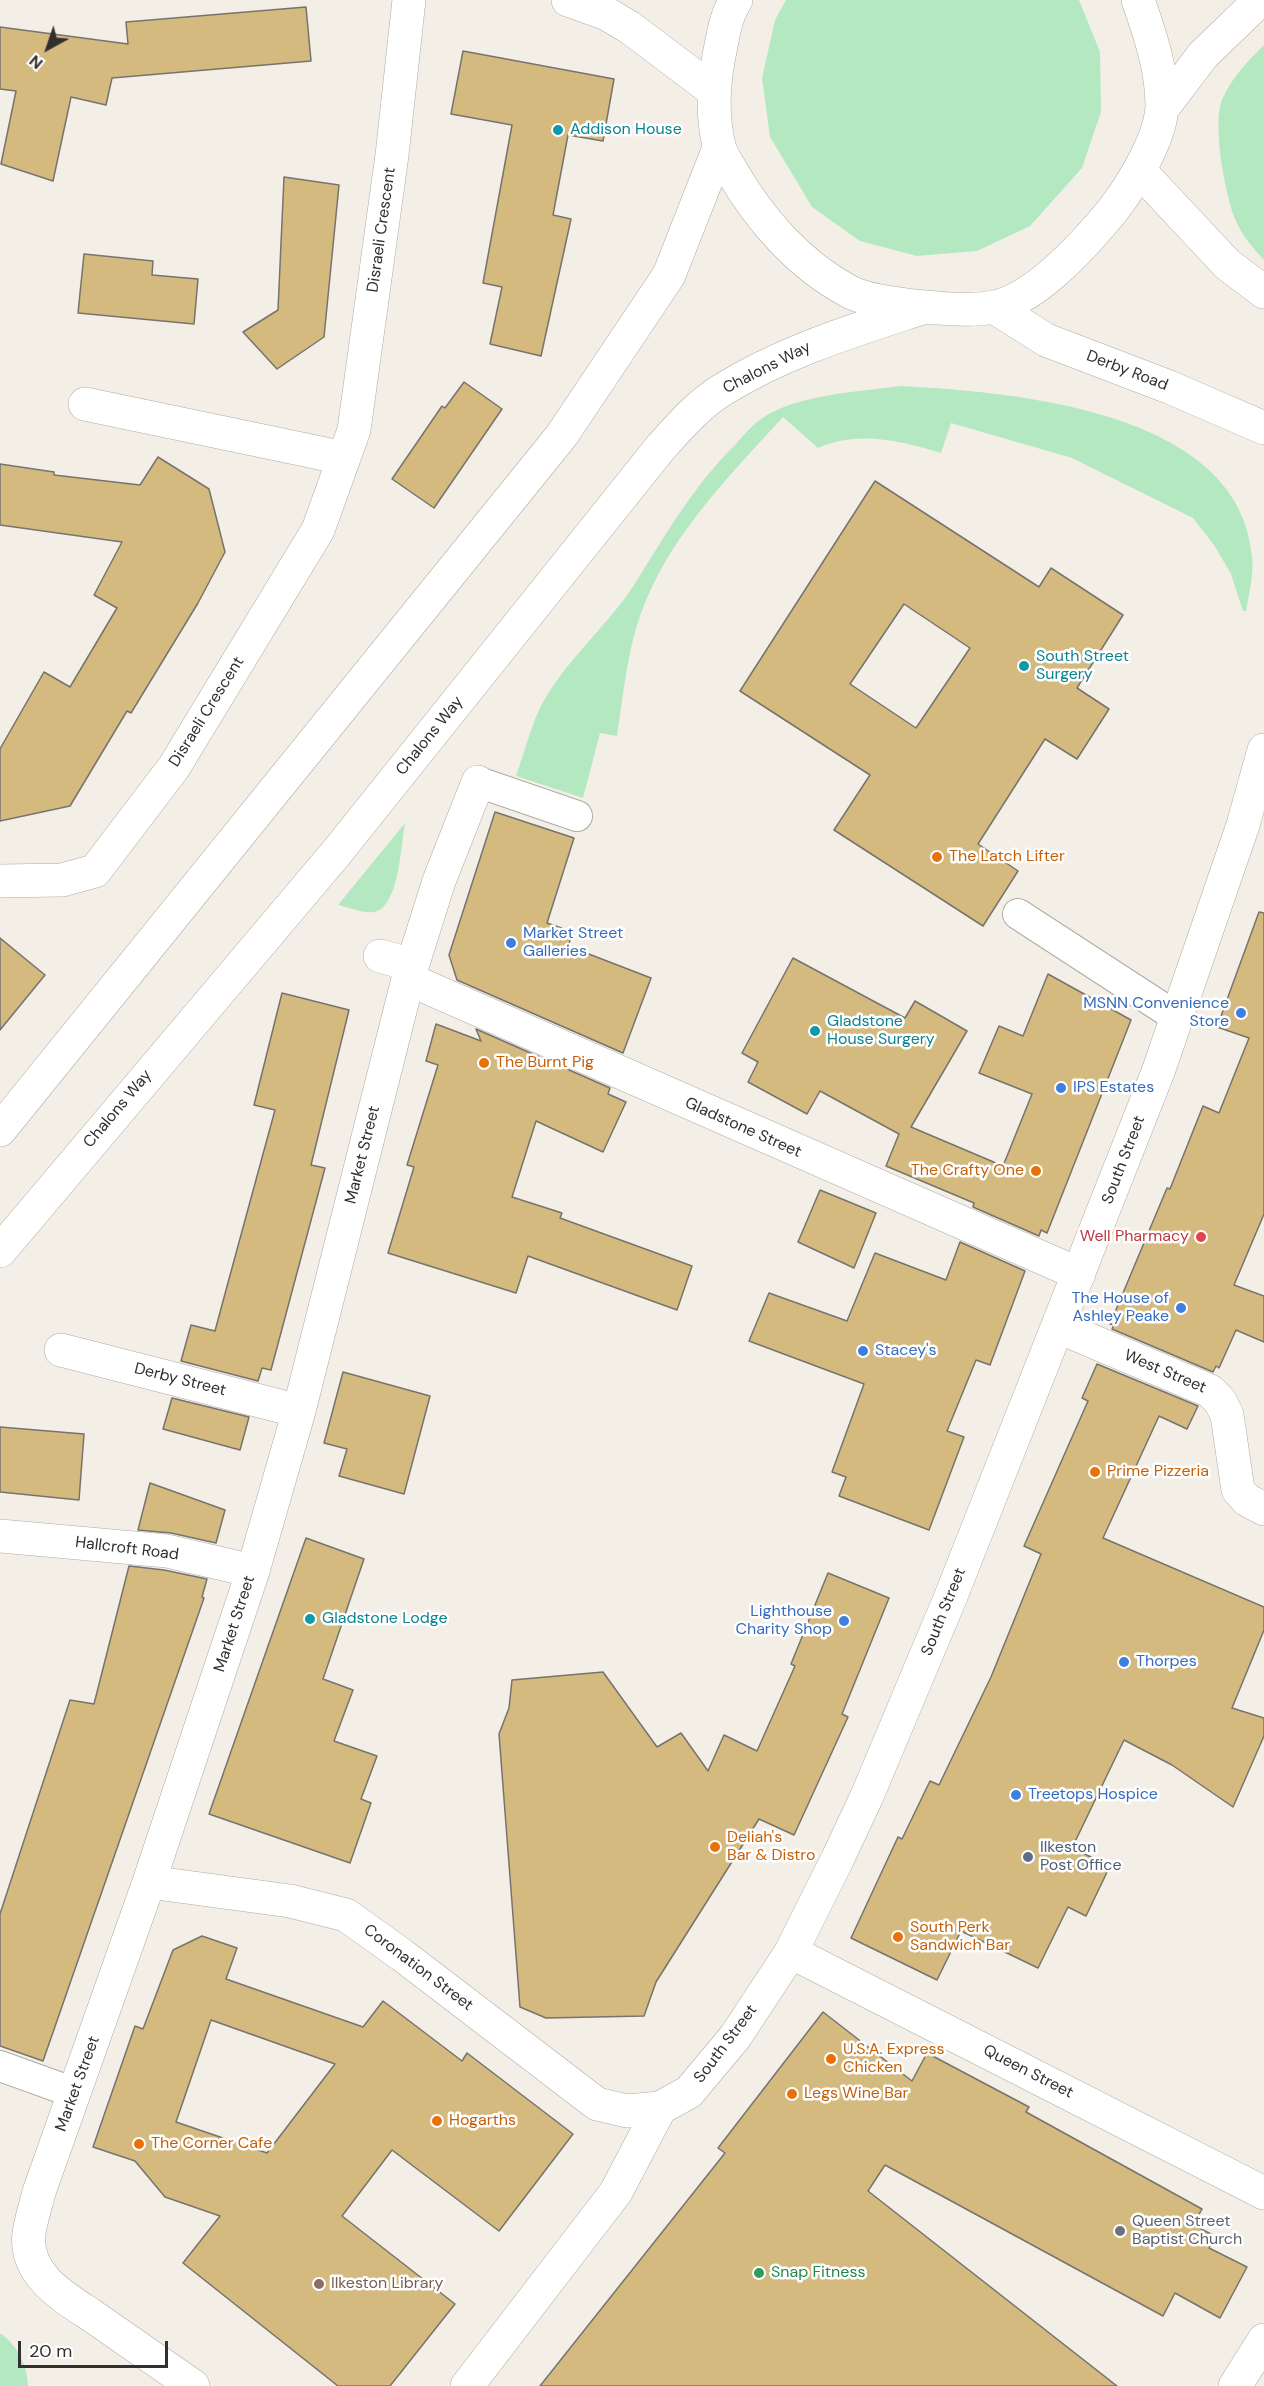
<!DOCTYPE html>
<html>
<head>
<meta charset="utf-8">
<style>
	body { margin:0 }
	#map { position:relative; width:1264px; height:2386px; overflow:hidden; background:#f3efe7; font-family:"DM Sans",sans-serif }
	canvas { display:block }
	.north { position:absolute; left:18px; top:18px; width:60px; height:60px; -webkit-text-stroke:4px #fff; paint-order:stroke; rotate:220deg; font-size:16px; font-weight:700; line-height:24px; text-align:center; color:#32302e }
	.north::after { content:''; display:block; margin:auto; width:21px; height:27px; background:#32302e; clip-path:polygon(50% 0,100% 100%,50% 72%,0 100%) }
	.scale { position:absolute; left:18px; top:2341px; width:150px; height:27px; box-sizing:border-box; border:3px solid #32302e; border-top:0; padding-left:8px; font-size:18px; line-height:21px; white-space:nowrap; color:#32302e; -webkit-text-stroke:4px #fff; paint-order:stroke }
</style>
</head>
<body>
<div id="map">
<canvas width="1264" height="2386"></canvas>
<div class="north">N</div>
<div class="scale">20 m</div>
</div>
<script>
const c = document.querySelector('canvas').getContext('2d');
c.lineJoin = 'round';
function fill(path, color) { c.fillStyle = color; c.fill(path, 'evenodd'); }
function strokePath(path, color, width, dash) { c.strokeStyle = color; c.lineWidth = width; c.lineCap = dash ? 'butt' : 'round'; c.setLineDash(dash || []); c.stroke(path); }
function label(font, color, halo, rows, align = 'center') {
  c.font = font + ' "DM Sans",sans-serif'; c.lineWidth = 5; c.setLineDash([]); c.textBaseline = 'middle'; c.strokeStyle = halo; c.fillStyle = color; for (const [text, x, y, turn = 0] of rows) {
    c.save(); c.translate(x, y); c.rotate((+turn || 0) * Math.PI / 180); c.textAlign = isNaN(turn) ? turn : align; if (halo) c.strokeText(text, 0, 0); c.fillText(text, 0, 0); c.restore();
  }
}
const green = new Path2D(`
	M 786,0 L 1079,0 L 1100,52 L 1101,112 L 1082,168 L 1030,226 L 977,251 L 917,256 L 860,241 L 812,207 L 770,137 L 762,78 L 775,20 Z
	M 1264,45 L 1264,260 C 1253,248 1241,234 1235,219 C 1225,194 1212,124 1222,100 C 1232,77 1247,62 1264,45 Z
	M 901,386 C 1012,392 1241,410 1252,557 C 1254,575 1249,593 1246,611 L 1243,611 L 1231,574 L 1214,545 L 1193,518 L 1072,458 L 951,423 L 941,453 C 901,441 858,430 818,448 L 783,417 C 732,473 677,528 647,598 C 628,641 624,690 617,736 L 600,733 L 583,798 L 516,776 C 524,754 530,729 540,708 C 564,661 606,628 634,585 C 665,536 693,486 735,445 C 743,436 751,426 761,419 C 796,394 859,392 901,386 Z
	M 405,823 C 401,845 399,908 374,912 C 364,914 348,907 338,905 Z
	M 0,2333 C 18,2346 27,2364 28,2386 L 0,2386 Z`);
const building = new Path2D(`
	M 306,7 L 311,61 L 112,78 L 106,105 L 71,97 L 53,181 L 1,164 L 16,91 L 0,89 L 0,27 L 128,44 L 126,22 Z
	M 463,51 L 614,79 L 603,141 L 568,135 L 553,215 L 571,219 L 541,356 L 490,344 L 502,287 L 483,283 L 512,125 L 451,114 Z
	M 284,177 L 339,185 L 324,337 L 277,369 L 243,332 L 278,310 Z
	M 84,254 L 153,261 L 152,275 L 198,279 L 194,324 L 78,313 Z
	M 464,382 L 502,409 L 434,508 L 392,479 L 442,406 L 445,408 Z
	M 158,457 L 209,489 L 225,552 L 198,603 L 131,713 L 127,711 L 70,806 L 0,821 L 0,749 L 44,672 L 70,687 L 117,608 L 94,595 L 122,542 L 0,525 L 0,464 L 54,472 L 54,475 L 140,485 Z
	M 875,481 L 1039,587 L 1051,568 L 1123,615 L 1077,688 L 1109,709 L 1077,759 L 1045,739 L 978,844 L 1018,871 L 983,926 L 834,830 L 870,775 L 740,691 ZM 904,604 L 970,648 L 916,728 L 850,684 Z
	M 495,812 L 574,838 L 547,923 L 573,932 L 568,946 L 651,978 L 623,1053 L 457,980 L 449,955 Z
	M 1259,912 L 1264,913 L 1264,1214 L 1234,1285 L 1264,1296 L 1264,1342 L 1236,1330 L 1219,1368 L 1216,1366 L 1213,1372 L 1112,1329 L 1114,1325 L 1110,1324 L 1167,1188 L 1170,1189 L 1203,1106 L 1219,1113 L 1249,1038 L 1217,1027 Z
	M 0,938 L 45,975 L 0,1030 Z
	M 793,958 L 905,1018 L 915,1001 L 967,1031 L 911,1127 L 1003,1166 L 1032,1094 L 979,1073 L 999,1026 L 1023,1036 L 1048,974 L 1131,1020 L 1047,1233 L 1041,1230 L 1039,1236 L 973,1207 L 974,1203 L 886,1166 L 899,1134 L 820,1091 L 807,1114 L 748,1082 L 758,1062 L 742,1053 Z
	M 282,993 L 349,1010 L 311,1165 L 325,1168 L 271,1370 L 262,1368 L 258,1381 L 181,1361 L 191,1325 L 215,1331 L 226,1290 L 275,1110 L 254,1105 Z
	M 436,1024 L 481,1041 L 476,1029 L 610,1088 L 608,1094 L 626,1102 L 603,1152 L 536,1121 L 512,1197 L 562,1213 L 560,1218 L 692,1266 L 677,1310 L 528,1256 L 516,1293 L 388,1253 L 414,1167 L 407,1165 L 438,1065 L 426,1061 Z
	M 820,1190 L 876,1213 L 854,1268 L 798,1242 Z
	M 960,1242 L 1025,1271 L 990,1365 L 976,1360 L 947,1431 L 964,1437 L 929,1530 L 839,1496 L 846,1477 L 832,1472 L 864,1384 L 749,1341 L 769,1293 L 847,1321 L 875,1253 L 946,1280 Z
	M 1097,1364 L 1198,1406 L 1187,1429 L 1159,1416 L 1103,1538 L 1264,1607 L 1264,1630 L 1232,1708 L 1264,1718 L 1264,1736 L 1233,1807 L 1172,1765 L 1124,1740 L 1072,1848 L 1110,1866 L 1086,1916 L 1068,1907 L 1038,1968 L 961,1931 L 937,1980 L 851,1938 L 898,1837 L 902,1839 L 930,1781 L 939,1785 L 991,1677 L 1041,1554 L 1024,1546 L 1088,1401 L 1082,1398 Z
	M 343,1372 L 430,1396 L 404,1494 L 339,1476 L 347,1449 L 324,1443 Z
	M 172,1398 L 249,1417 L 240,1450 L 163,1429 Z
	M 0,1427 L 84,1434 L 79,1500 L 0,1492 Z
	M 150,1483 L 225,1510 L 216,1543 L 171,1533 L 138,1530 Z
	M 306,1538 L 364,1559 L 323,1679 L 353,1690 L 334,1741 L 377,1756 L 361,1799 L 371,1803 L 350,1863 L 209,1814 Z
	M 129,1566 L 164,1570 L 207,1579 L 202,1597 L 204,1598 L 43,2061 L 0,2046 L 0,1914 L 70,1700 L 94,1704 Z
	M 828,1573 L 889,1598 L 842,1714 L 848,1717 L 794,1835 L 759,1819 L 656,1982 L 644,2016 L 546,2018 L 520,2007 L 499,1734 L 509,1708 L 512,1680 L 603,1672 L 657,1747 L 681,1733 L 708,1771 L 724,1735 L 757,1751 L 795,1666 L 791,1664 Z
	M 202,1936 L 237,1948 L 226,1979 L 363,2027 L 383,2001 L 462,2061 L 467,2053 L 573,2134 L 499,2231 L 392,2150 L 342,2216 L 455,2304 L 390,2386 L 338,2386 L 183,2263 L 220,2216 L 165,2197 L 135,2161 L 93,2147 L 135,2026 L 143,2029 L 173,1950 ZM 211,2020 L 335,2064 L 267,2153 L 176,2122 Z
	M 823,2012 L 912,2081 L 927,2053 L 1029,2107 L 1026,2112 L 1202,2209 L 1193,2225 L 1215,2236 L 1209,2248 L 1247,2267 L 1220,2318 L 1175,2293 L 1163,2316 L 885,2165 L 868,2191 L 1117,2386 L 540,2386 L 725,2153 L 718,2148 Z`);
const service = new Path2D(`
	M 478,782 L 577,816
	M 1018,914 L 1178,1018
	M 0,2066 L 75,2093`);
const pedestrian = new Path2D(`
	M 91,2315 L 193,2386`);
const minor = new Path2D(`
	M 85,404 L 344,458
	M 0,881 L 62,880 L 95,871 L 174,767 L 318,530 L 354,430 L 392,155 L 409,0
	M 380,956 L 412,965
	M 408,979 L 1079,1274
	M 1059,1327 L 1210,1391 L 1220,1401 L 1227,1415 L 1238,1490 L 1247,1500 L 1264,1509
	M 61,1350 L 299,1411
	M 0,1536 L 167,1551 L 253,1571
	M 149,1882 L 290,1901 L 346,1915 L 402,1955 L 597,2104 L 627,2111 L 660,2108
	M 791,1952 L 1264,2193
	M 91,2315 C 62,2296 24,2274 29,2233 C 31,2219 36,2205 39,2192 L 149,1882 L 253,1571 L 299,1411 L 408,979 L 439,881 L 478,782
	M 1235,2386 L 1264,2340`);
const tertiary = new Path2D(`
	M 568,0 L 607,14 L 629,27 L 714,91
	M 467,2386 L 616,2192 L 660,2108 L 689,2092 L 735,2037 L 791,1952 L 837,1860 L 867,1796 L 951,1596 L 1158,1072 L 1243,825 L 1264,750`);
const primary = new Path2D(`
	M 736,0 C 725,17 723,36 719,56 C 713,86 712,116 719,146 C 721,154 727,163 731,170 C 759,219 799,265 850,292 C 876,305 966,313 994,307 C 1034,299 1078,251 1103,222 C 1126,196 1161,141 1162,106 C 1162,69 1150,34 1138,0
	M 1162,109 L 1203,55 L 1260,0
	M 1140,171 L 1227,264 L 1264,292
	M 994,307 L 1046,340 L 1169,387 L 1264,428
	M 0,1130 L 562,435 L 669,275 L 719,148
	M 0,1251 L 337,852 L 661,447 C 679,427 699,404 722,390 C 785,351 852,331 922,308`);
const markers = [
	[558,130,6,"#0f9aa8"],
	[1024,666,6,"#0f9aa8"],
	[937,857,6,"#e8710a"],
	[511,943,6,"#3f7fe0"],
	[1241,1013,6,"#3f7fe0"],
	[815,1031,6,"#0f9aa8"],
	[484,1063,6,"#e8710a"],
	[1061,1088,6,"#3f7fe0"],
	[1036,1171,6,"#e8710a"],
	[1201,1237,6,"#e0444e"],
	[1181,1308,6,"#3f7fe0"],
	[863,1351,6,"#3f7fe0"],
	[1095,1472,6,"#e8710a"],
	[310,1619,6,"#0f9aa8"],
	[844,1621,6,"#3f7fe0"],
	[1124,1662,6,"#3f7fe0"],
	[1016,1795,6,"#3f7fe0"],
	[715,1847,6,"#e8710a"],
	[1028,1857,6,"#5c6f8a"],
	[898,1937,6,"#e8710a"],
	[831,2059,6,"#e8710a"],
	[792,2094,6,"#e8710a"],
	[437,2121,6,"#e8710a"],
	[139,2144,6,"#e8710a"],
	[1120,2231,6,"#6b7280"],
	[759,2273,6,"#2e9e5b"],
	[319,2284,6,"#8d6e63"]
];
const cultureNames = [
	["Addison House",570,130],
	["South Street",1036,657],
	["Surgery",1036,675],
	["Gladstone",827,1022],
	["House Surgery",827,1040],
	["Gladstone Lodge",322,1619]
];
const streetNames = [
	["Disraeli Crescent",382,230,-82],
	["Chalons Way",767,368,-27],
	["Derby Road",1127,371,21],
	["Disraeli Crescent",207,712,-58],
	["Chalons Way",430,736,-51],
	["Chalons Way",118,1109,-50],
	["Gladstone Street",743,1128,24],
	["Market Street",363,1155,-76],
	["South Street",1124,1160,-69],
	["West Street",1165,1372,23],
	["Derby Street",180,1380,14],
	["Hallcroft Road",127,1549,7],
	["South Street",944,1612,-68],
	["Market Street",235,1624,-72],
	["Coronation Street",418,1968,37],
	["South Street",726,2044,-53],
	["Queen Street",1028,2072,27],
	["Market Street",78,2084,-70]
];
const foodNames = [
	["The Latch Lifter",949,857],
	["The Burnt Pig",496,1063],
	["The Crafty One",1024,1171,"right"],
	["Prime Pizzeria",1107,1472],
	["Deliah's",727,1838],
	["Bar & Distro",727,1856],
	["South Perk",910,1928],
	["Sandwich Bar",910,1946],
	["U.S.A. Express",843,2050],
	["Chicken",843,2068],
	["Legs Wine Bar",804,2094],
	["Hogarths",449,2121],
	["The Corner Cafe",151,2144]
];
const shopNames = [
	["Market Street",523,934],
	["Galleries",523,952],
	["MSNN Convenience",1229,1004,"right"],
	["Store",1229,1022,"right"],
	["IPS Estates",1073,1088],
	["The House of",1169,1299,"right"],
	["Ashley Peake",1169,1317,"right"],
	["Stacey's",875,1351],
	["Lighthouse",832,1612,"right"],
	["Charity Shop",832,1630,"right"],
	["Thorpes",1136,1662],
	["Treetops Hospice",1028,1795]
];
const healthNames = [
	["Well Pharmacy",1189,1237]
];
const serviceNames = [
	["Ilkeston",1040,1848],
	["Post Office",1040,1866]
];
const worshipNames = [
	["Queen Street",1132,2222],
	["Baptist Church",1132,2240]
];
const leisureNames = [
	["Snap Fitness",771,2273]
];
const educationNames = [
	["Ilkeston Library",331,2284]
];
fill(green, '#b4e8c0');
fill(building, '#d4ba7f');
strokePath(building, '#77736d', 1.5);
strokePath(service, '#afaba4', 32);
strokePath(pedestrian, '#afaba4', 34);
strokePath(minor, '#afaba4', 34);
strokePath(tertiary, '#afaba4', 34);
strokePath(primary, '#afaba4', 34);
strokePath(service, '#fff', 30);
strokePath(pedestrian, '#fff', 33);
strokePath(minor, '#fff', 33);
strokePath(tertiary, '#fff', 33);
strokePath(primary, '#fff', 33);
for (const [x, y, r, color] of markers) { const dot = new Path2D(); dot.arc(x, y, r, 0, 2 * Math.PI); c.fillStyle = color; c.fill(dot); strokePath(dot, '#fff', 2); }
label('16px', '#0d838f', '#fff', cultureNames, 'left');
label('16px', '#32302e', '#fff', streetNames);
label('16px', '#c56008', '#fff', foodNames, 'left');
label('16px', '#366cbe', '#fff', shopNames, 'left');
label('16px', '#be3a42', '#fff', healthNames, 'right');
label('16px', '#4e5e75', '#fff', serviceNames, 'left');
label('16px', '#5b616d', '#fff', worshipNames, 'left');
label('16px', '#27864d', '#fff', leisureNames, 'left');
label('16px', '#785e54', '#fff', educationNames, 'left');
</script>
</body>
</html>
